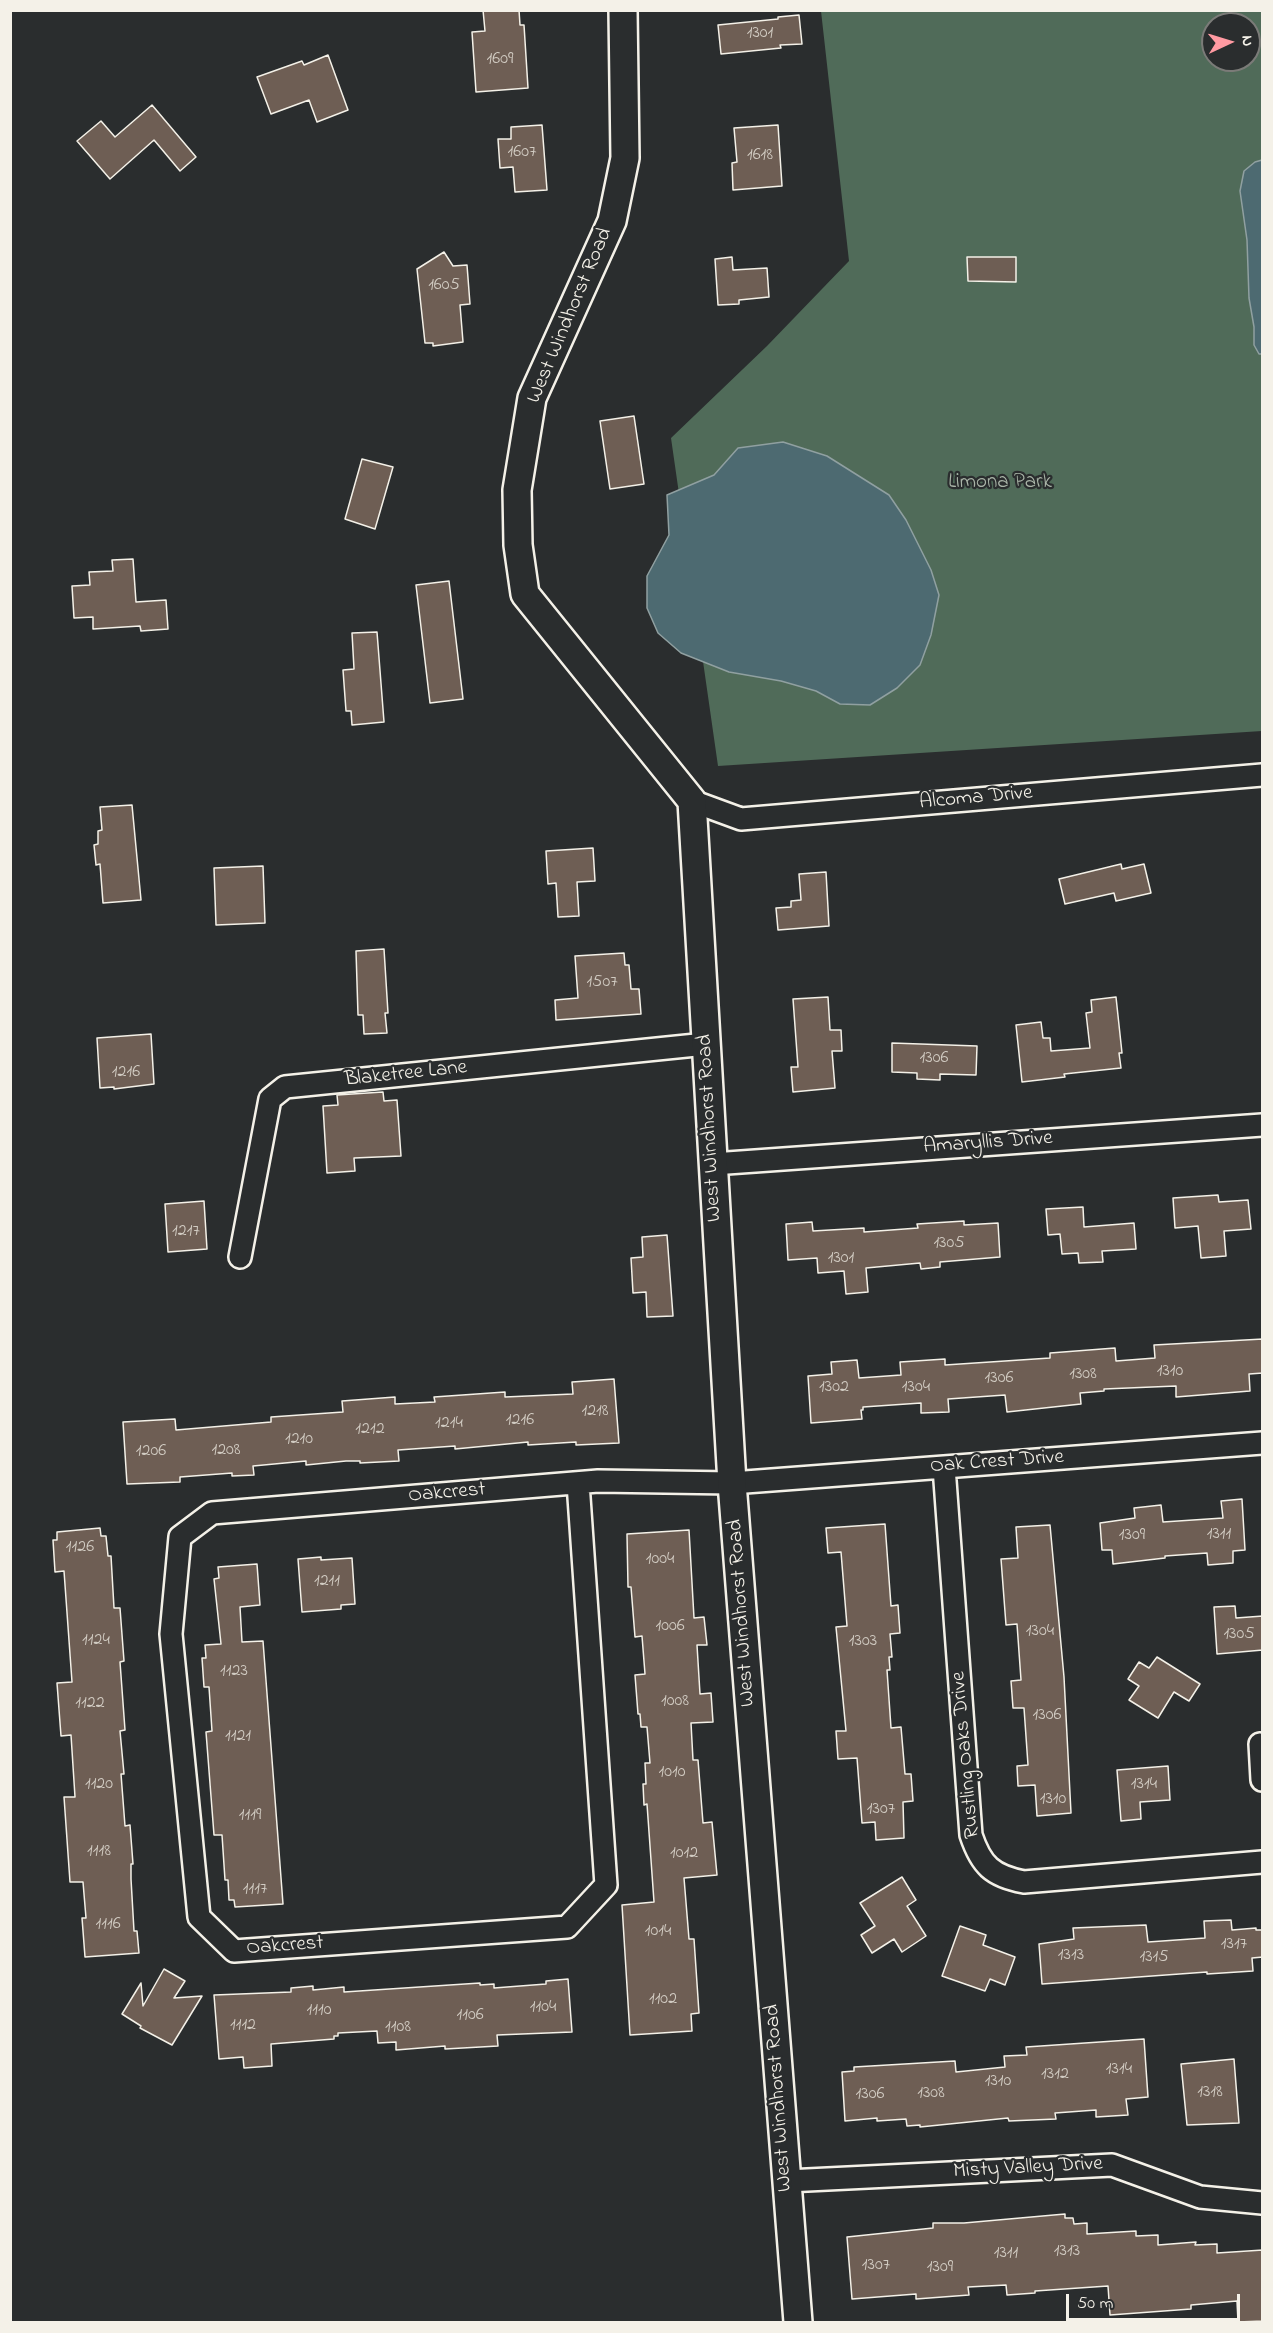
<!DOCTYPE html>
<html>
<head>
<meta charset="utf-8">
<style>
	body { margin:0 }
	#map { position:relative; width:1273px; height:2333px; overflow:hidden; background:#2a2d2e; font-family:"Indie Flower",sans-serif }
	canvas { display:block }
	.frame { position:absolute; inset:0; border:12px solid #f4f1e8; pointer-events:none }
	.north { position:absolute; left:1201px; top:12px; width:60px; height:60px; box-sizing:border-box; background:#2a2d2e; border:2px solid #7b7b78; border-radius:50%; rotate:86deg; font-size:16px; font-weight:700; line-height:24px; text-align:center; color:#f4f1e8 }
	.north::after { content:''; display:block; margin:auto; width:21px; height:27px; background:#ff9aa2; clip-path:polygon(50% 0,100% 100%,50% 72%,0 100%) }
	.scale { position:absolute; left:1066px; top:2294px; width:174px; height:27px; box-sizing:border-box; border:3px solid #f4f1e8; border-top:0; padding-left:8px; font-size:18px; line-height:21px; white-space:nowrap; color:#f4f1e8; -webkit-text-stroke:4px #2a2d2e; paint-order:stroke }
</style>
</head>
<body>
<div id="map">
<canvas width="1273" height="2333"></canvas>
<div class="frame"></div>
<div class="north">N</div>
<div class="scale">50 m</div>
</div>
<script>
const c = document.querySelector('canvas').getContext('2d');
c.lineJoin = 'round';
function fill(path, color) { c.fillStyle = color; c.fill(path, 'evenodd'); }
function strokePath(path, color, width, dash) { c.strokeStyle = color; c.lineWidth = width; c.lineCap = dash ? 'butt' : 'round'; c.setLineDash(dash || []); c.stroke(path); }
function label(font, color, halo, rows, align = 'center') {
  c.font = font + ' "Indie Flower",sans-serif'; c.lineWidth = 4.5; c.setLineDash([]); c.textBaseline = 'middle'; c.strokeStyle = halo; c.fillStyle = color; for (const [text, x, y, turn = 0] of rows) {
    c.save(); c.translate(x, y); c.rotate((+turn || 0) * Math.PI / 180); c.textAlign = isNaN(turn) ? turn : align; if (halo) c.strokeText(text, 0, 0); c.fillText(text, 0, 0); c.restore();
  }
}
const green = new Path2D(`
	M 821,11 L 1262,11 L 1262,731 L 718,766 L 671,438 L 767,346 L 849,261 ZM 1213,24 L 1249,24 L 1249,60 L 1213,60 Z`);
const water = new Path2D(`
	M 1262,160 L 1262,354 L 1259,354 L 1254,345 L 1254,327 L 1249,298 L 1247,240 L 1240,191 L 1244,171 L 1255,162 Z
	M 783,442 L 827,456 L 889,495 L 906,520 L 931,570 L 939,595 L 931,635 L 920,665 L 897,688 L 870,705 L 840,704 L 816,691 L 781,681 L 729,672 L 681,653 L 658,633 L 647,608 L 647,576 L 669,535 L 667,495 L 714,475 L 738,448 Z`);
const building = new Path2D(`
	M 483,10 L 519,10 L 520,25 L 524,25 L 528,88 L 476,92 L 472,32 L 485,31 Z
	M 799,15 L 802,44 L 780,45 L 781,48 L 721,54 L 718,25 L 778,19 L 778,17 Z
	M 328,55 L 348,110 L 317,122 L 309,100 L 271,114 L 257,77 L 302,61 L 304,65 Z
	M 152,105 L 196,157 L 180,171 L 154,140 L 110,179 L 77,141 L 101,121 L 115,137 Z
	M 542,125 L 547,190 L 515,192 L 513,167 L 500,168 L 498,139 L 511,139 L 511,127 Z
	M 778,125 L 782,186 L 733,190 L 732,163 L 737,162 L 734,128 Z
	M 444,252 L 453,266 L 467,265 L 470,304 L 460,305 L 463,342 L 433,346 L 433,343 L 425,343 L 417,269 Z
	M 732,257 L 733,270 L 767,268 L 769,297 L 739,300 L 739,304 L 718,305 L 715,259 Z
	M 967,257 L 1016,257 L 1016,282 L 968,281 Z
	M 634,416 L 644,484 L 610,489 L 600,421 Z
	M 362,459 L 393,467 L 375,529 L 345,519 Z
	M 133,559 L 136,602 L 166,600 L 168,629 L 141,631 L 140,626 L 93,629 L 93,617 L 74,618 L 72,586 L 90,585 L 89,572 L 113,571 L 112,560 Z
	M 449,581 L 463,699 L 430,703 L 416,585 Z
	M 377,632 L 384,722 L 352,725 L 351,711 L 346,711 L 343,670 L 354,669 L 352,633 Z
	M 132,805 L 141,900 L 103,903 L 100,864 L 96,865 L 94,845 L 98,844 L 98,831 L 102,830 L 100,807 Z
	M 593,848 L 595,881 L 577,882 L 579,916 L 558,917 L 556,883 L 548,884 L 546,851 Z
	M 1121,864 L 1122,869 L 1144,864 L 1151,893 L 1116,901 L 1114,893 L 1065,904 L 1059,879 Z
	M 263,866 L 265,923 L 216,925 L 214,868 Z
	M 826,872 L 829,926 L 778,930 L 776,908 L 791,907 L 791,901 L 801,900 L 799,874 Z
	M 384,949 L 388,1013 L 385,1013 L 387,1033 L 364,1034 L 363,1015 L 358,1015 L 356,951 Z
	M 624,953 L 625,965 L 629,965 L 631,989 L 639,989 L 641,1014 L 556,1020 L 555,1000 L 578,998 L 575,956 Z
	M 828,997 L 830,1030 L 841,1030 L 842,1051 L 832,1051 L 835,1088 L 793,1092 L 791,1067 L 798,1067 L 793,999 Z
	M 1116,997 L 1122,1053 L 1119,1053 L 1121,1068 L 1064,1074 L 1065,1077 L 1022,1082 L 1016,1025 L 1041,1022 L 1043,1038 L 1050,1038 L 1051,1051 L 1090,1048 L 1086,1013 L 1092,1012 L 1091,1000 Z
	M 151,1034 L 154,1084 L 114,1089 L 114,1087 L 100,1088 L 97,1038 Z
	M 892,1043 L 977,1046 L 976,1075 L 940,1074 L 940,1080 L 917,1079 L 917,1073 L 892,1072 Z
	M 383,1092 L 384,1101 L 397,1100 L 401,1156 L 354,1158 L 355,1171 L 327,1173 L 323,1106 L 338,1105 L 337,1095 Z
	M 1218,1195 L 1219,1202 L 1248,1200 L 1251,1229 L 1224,1231 L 1226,1256 L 1201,1258 L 1198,1226 L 1175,1228 L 1173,1198 Z
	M 204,1201 L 207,1249 L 168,1252 L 165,1204 Z
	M 1083,1207 L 1084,1227 L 1134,1223 L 1136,1249 L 1102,1251 L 1103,1262 L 1079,1263 L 1078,1253 L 1062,1254 L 1060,1234 L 1048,1235 L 1046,1209 Z
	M 964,1221 L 964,1225 L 998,1223 L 1000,1257 L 940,1262 L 940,1267 L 921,1269 L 920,1263 L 866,1268 L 868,1292 L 846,1294 L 844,1271 L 818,1273 L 817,1258 L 788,1260 L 786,1224 L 812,1222 L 813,1231 L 864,1228 L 864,1232 L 918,1228 L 917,1224 Z
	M 667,1235 L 673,1316 L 647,1317 L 646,1292 L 633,1293 L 631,1258 L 643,1257 L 642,1237 Z
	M 1263,1339 L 1263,1373 L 1249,1374 L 1250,1391 L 1176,1397 L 1176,1386 L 1104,1389 L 1104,1391 L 1080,1393 L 1081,1404 L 1007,1412 L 1005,1395 L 948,1399 L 949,1412 L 921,1413 L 921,1403 L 863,1407 L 863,1410 L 861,1410 L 862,1419 L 811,1423 L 808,1376 L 832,1374 L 831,1362 L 857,1360 L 859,1378 L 901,1375 L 900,1362 L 945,1359 L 945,1365 L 1050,1358 L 1050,1353 L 1115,1348 L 1116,1361 L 1155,1358 L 1154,1345 Z
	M 614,1379 L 619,1443 L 576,1445 L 576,1442 L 528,1445 L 528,1442 L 455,1449 L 455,1446 L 398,1450 L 399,1461 L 360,1463 L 360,1461 L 346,1461 L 306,1465 L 306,1461 L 253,1466 L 254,1475 L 232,1476 L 232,1473 L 180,1477 L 180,1482 L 127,1484 L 123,1422 L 175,1419 L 176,1430 L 271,1422 L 271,1417 L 343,1412 L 342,1401 L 395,1397 L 395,1404 L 435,1402 L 434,1397 L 505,1392 L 505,1397 L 573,1394 L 572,1382 Z
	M 1242,1499 L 1245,1550 L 1233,1551 L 1233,1563 L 1208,1565 L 1207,1553 L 1165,1556 L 1165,1558 L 1113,1564 L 1112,1550 L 1102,1550 L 1100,1523 L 1135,1518 L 1134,1508 L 1161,1505 L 1163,1522 L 1223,1518 L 1221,1501 Z
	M 885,1524 L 891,1606 L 898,1605 L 900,1633 L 890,1634 L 892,1657 L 889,1657 L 890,1670 L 887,1670 L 891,1728 L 901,1727 L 905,1774 L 911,1774 L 913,1801 L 903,1802 L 904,1838 L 876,1840 L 875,1822 L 862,1823 L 857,1758 L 838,1759 L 836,1731 L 846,1731 L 836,1627 L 847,1626 L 841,1552 L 828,1553 L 826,1528 Z
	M 1050,1525 L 1064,1677 L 1071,1813 L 1037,1816 L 1035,1785 L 1018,1786 L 1017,1766 L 1028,1765 L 1024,1708 L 1013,1708 L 1011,1681 L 1021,1680 L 1017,1624 L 1006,1625 L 1001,1559 L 1018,1558 L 1016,1527 Z
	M 100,1528 L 101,1536 L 106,1536 L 108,1556 L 111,1556 L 114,1608 L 120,1608 L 124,1661 L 120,1662 L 125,1730 L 120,1731 L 124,1774 L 121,1774 L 125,1826 L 130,1825 L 133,1864 L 131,1864 L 131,1879 L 134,1931 L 137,1931 L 139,1953 L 85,1957 L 82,1918 L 86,1918 L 83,1882 L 70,1882 L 64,1797 L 75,1797 L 71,1735 L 61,1736 L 57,1683 L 72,1682 L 64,1571 L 55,1572 L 53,1540 L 57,1540 L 57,1532 Z
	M 689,1530 L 694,1618 L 704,1617 L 707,1645 L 697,1645 L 700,1694 L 711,1693 L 713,1722 L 691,1723 L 693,1760 L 698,1760 L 703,1823 L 712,1822 L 717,1875 L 684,1878 L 689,1939 L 694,1939 L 699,2013 L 691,2014 L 692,2031 L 630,2035 L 622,1905 L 654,1902 L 647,1804 L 644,1805 L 643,1784 L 646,1784 L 645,1763 L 650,1763 L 647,1727 L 641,1727 L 640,1714 L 638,1714 L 635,1675 L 645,1674 L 642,1636 L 635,1637 L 631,1587 L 628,1587 L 627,1534 Z
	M 321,1557 L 321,1560 L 352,1558 L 355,1604 L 341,1605 L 341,1609 L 302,1612 L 298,1559 Z
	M 257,1564 L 260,1605 L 240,1607 L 242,1642 L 263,1641 L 283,1904 L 235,1907 L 234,1900 L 229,1900 L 228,1880 L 225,1880 L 222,1835 L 214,1835 L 206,1732 L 212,1731 L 209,1687 L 204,1687 L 202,1658 L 206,1658 L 205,1645 L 221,1644 L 214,1579 L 219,1578 L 218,1567 Z
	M 1235,1606 L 1236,1618 L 1263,1616 L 1263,1650 L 1217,1654 L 1214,1607 Z
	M 1157,1657 L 1200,1684 L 1189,1701 L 1174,1692 L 1158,1718 L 1129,1700 L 1139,1686 L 1128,1679 L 1139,1662 L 1149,1668 Z
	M 1168,1766 L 1170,1800 L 1140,1802 L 1141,1819 L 1121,1821 L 1117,1770 Z
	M 902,1877 L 916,1900 L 907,1906 L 926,1936 L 902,1952 L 894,1939 L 872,1953 L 861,1935 L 875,1926 L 860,1903 Z
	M 1231,1920 L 1232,1930 L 1256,1928 L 1256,1930 L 1263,1930 L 1263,1957 L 1252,1958 L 1253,1971 L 1207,1974 L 1207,1972 L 1042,1984 L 1039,1944 L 1074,1939 L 1073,1928 L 1146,1925 L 1148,1942 L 1205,1938 L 1204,1921 Z
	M 960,1926 L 986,1935 L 983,1945 L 1015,1957 L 1005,1985 L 990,1979 L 985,1991 L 942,1976 Z
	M 164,1969 L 185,1981 L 174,1998 L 202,1996 L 172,2045 L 140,2028 L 141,2026 L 122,2014 L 141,1983 L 143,2006 Z
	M 568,1979 L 572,2032 L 497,2035 L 498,2046 L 445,2049 L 445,2046 L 396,2050 L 396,2042 L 378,2043 L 377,2031 L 338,2033 L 338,2036 L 334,2036 L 334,2039 L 271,2044 L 272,2066 L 244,2068 L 243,2057 L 219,2059 L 214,1995 L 291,1992 L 291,1988 L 313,1986 L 313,1990 L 344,1987 L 344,1992 L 480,1983 L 480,1985 L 494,1984 L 494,1988 L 546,1984 L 546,1981 Z
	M 1144,2039 L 1148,2097 L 1126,2099 L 1128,2115 L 1096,2117 L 1096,2110 L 1055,2113 L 1056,2119 L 1009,2121 L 1008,2118 L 920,2127 L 920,2125 L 907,2126 L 906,2119 L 877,2121 L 877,2118 L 845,2121 L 842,2072 L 854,2071 L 854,2067 L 955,2061 L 956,2072 L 1005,2067 L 1004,2056 L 1027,2055 L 1026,2047 Z
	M 1234,2059 L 1239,2123 L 1187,2125 L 1181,2064 Z
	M 1065,2214 L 1065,2218 L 1073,2218 L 1074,2224 L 1087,2223 L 1087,2234 L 1136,2231 L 1136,2236 L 1158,2235 L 1158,2245 L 1196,2242 L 1195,2245 L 1217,2244 L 1217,2253 L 1263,2250 L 1263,2321 L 1238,2322 L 1237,2301 L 1191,2305 L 1191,2309 L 1110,2315 L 1108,2286 L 1035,2291 L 1035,2293 L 1007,2295 L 1006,2285 L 968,2287 L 969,2295 L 916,2299 L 916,2294 L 852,2299 L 847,2237 L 933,2228 L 933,2223 L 964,2223 Z`);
const minor = new Path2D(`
	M 692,801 L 741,819 L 1262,775
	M 713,1164 L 1262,1125
	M 240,1257 L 270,1099 L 285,1087 L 706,1044
	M 944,1467 L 971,1835 C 981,1865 992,1876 1024,1882 L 1262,1862
	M 578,1483 L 606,1885 L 567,1927 L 234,1951 L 199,1917 L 171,1634 L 180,1537 L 212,1513 L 598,1481 L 732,1483 L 1262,1443
	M 1260,1744 L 1262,1780
	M 787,2181 L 1112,2165 L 1200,2197 L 1262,2203`);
const tertiary = new Path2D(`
	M 623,10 L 625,158 L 612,221 L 532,398 L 517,490 L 518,545 L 525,594 L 692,801 L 732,1483 L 798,2322`);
const numberNames = [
	["1301",760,34],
	["1609",500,60],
	["1607",522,153],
	["1618",760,156],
	["1605",444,286],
	["1507",602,983],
	["1306",934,1059],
	["1216",126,1073],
	["1217",186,1232],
	["1305",949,1244],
	["1301",841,1259],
	["1310",1170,1372],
	["1308",1083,1375],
	["1306",999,1379],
	["1302",834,1388],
	["1304",916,1388],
	["1218",595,1412],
	["1216",520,1421],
	["1214",449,1424],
	["1212",370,1430],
	["1210",299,1440],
	["1208",226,1451],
	["1206",151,1452],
	["1311",1219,1535],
	["1309",1132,1536],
	["1126",80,1548],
	["1004",660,1560],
	["1211",327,1582],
	["1006",670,1627],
	["1304",1040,1632],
	["1305",1239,1635],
	["1124",96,1641],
	["1303",863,1642],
	["1123",234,1672],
	["1008",675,1702],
	["1122",90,1704],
	["1306",1047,1716],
	["1121",238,1737],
	["1010",672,1773],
	["1120",99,1785],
	["1314",1144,1785],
	["1310",1053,1800],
	["1307",881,1810],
	["1119",250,1816],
	["1118",99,1852],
	["1012",684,1854],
	["1117",255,1890],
	["1116",108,1925],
	["1014",658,1932],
	["1317",1234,1945],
	["1313",1071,1956],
	["1315",1154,1958],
	["1102",663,2000],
	["1104",543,2008],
	["1110",319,2011],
	["1106",470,2016],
	["1112",243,2026],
	["1108",398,2028],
	["1314",1119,2070],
	["1312",1055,2075],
	["1310",998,2082],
	["1318",1210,2093],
	["1308",931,2094],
	["1306",870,2095],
	["1313",1067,2252],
	["1311",1006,2254],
	["1307",876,2266],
	["1309",940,2268]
];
const streetNames = [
	["West Windhorst Road",571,316,-67],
	["Alcoma Drive",976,799,-5],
	["Blaketree Lane",406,1075,-6],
	["West Windhorst Road",711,1128,-93],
	["Amaryllis Drive",988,1144,-4],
	["Oak Crest Drive",997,1463,-4],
	["Oakcrest",447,1494,-5],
	["West Windhorst Road",743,1613,-94],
	["Rustling Oaks Drive",967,1755,-95],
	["Oakcrest",285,1947,-4],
	["West Windhorst Road",780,2098,-94],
	["Misty Valley Drive",1028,2169,-3]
];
const parkNames = [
	["Limona Park",1000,484]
];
fill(green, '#506b59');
fill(water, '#4d6a71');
strokePath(water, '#90a0a1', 1.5);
fill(building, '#6e5e54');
strokePath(building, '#f4f1e8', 1.5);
strokePath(minor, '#f4f1e8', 26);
strokePath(tertiary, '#f4f1e8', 32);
strokePath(minor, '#2a2d2e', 21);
strokePath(tertiary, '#2a2d2e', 27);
label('18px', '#d2ccc3', null, numberNames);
label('21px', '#f4f1e8', '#2a2d2e', streetNames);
label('21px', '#aab5a8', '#2a2d2e', parkNames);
</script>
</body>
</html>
